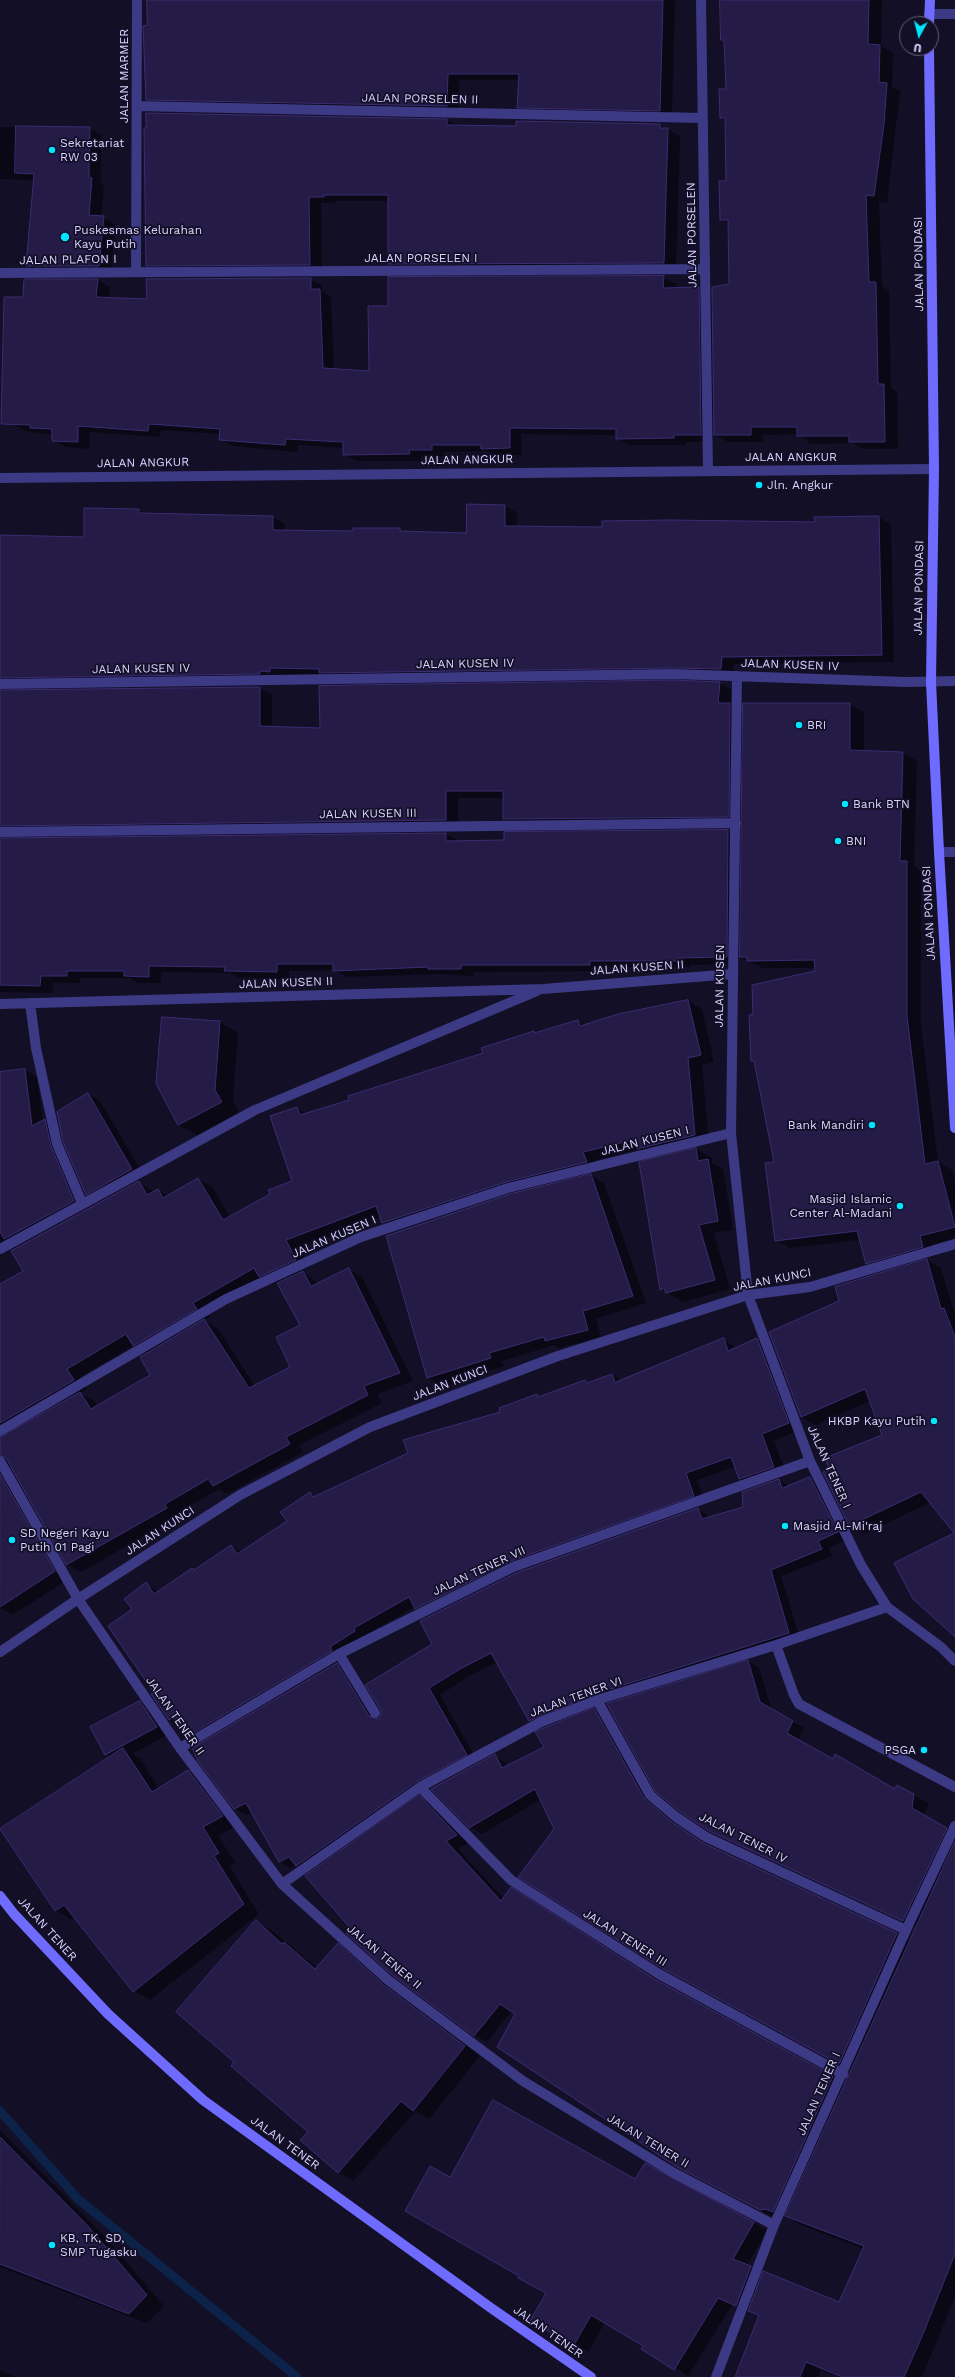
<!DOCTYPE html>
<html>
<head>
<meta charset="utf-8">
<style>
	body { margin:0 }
	#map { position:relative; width:955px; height:2377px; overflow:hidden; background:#130f26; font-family:"Work Sans",sans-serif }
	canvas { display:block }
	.north { position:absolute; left:899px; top:16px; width:40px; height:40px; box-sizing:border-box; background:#130f26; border:1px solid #625e7d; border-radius:50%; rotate:187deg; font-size:11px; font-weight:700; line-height:16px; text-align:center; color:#d9d4ff }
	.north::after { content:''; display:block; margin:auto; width:14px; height:18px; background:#00e5ff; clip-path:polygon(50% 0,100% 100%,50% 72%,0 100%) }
</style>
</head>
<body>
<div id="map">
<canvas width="955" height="2377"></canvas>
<div class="north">U</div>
</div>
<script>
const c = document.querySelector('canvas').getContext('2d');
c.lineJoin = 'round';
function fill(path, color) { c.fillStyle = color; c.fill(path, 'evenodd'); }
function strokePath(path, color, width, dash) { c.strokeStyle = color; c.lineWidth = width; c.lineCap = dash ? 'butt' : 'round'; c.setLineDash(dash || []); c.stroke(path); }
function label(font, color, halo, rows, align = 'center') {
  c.font = font + ' "Work Sans",sans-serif'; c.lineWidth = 3.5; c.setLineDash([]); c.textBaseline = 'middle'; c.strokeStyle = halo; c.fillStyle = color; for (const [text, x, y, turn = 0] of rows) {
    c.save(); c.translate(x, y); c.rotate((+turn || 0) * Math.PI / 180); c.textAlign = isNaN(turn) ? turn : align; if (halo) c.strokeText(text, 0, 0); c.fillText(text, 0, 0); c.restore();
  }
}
const shadow = new Path2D(`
	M 148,0 L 675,0 L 672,117 L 530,114 L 518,107 L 520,80 L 459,80 L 459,112 L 159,106 L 147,99 Z
	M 722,0 L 882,0 L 881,46 L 893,53 L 892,87 L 900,92 L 887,203 L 879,202 L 882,286 L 889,291 L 891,388 L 897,392 L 898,449 L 864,449 L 853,443 L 811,444 L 798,434 L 763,435 L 764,442 L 728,442 L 715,435 L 730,285 L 729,224 L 721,219 L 727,182 L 726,121 L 721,118 L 727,90 L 725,41 L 722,39 Z
	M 447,120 L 458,126 L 660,125 L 680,136 L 676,269 L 401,271 L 389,264 L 389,201 L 335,201 L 335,203 L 321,203 L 322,271 L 159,272 L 147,265 Z
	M 0,127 L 89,128 L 101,135 L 101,184 L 104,186 L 101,217 L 115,224 L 111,272 L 39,273 L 27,266 L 34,180 L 0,179 Z
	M 664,277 L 676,284 L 676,289 L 699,288 L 711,295 L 713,442 L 686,442 L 686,445 L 629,445 L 617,438 L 617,435 L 521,434 L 522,455 L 494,455 L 487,451 L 444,452 L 444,456 L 421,457 L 421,461 L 356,461 L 344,454 L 344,448 L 298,445 L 297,452 L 233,446 L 220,439 L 221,434 L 161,430 L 160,437 L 90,432 L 89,449 L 65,447 L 53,440 L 53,435 L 25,431 L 13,424 L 98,280 L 110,287 L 109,298 L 148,300 L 310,279 L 322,286 L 322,291 L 331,297 L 334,370 L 370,373 L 389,307 Z
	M 505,506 L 517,513 L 517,527 L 603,528 L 816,523 L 878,517 L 891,524 L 894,662 L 734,664 L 733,676 L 9,685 L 7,691 L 260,688 L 272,695 L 272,728 L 321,729 L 720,683 L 732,690 L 731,705 L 744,713 L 849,704 L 864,712 L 864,752 L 903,753 L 917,761 L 914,866 L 921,871 L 921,1025 L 938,1162 L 952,1170 L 955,1182 L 955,1238 L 934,1244 L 937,1255 L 881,1271 L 867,1263 L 861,1240 L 790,1248 L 776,1240 L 775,1163 L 755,1063 L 752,1061 L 754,1015 L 816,971 L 816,968 L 762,968 L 739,956 L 739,964 L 690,965 L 690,967 L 602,967 L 602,971 L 473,972 L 474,976 L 439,974 L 347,977 L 335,970 L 289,971 L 289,979 L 238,978 L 231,973 L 161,972 L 161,983 L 138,983 L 129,978 L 80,978 L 80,983 L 53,983 L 53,993 L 0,992 L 0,536 L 84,538 L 139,510 L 146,514 L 273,517 L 285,524 L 285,531 L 354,532 L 400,529 L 404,532 L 467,534 ZM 458,798 L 504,798 L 504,819 L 517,826 L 743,823 L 742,839 L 728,831 L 505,833 L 505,841 L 458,841 L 446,834 L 6,839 L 7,835 L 458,827 Z
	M 688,1001 L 702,1009 L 714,1062 L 702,1065 L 709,1143 L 652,1157 L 639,1149 L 596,1160 L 600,1170 L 520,1189 L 397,1230 L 383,1222 L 381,1217 L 299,1248 L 309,1267 L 301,1271 L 318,1283 L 349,1269 L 362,1277 L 413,1381 L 377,1394 L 382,1403 L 299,1445 L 303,1452 L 227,1494 L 219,1489 L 178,1512 L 180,1516 L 81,1572 L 67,1564 L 10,1464 L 8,1473 L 68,1579 L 13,1615 L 0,1608 L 0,1285 L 24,1271 L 139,1182 L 154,1192 L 158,1190 L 168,1196 L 198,1179 L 212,1187 L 230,1217 L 293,1181 L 297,1108 L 307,1114 L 350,1100 L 484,1054 L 534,1032 L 578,1021 L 585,1025 ZM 263,1278 L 274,1284 L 278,1282 L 302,1326 L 292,1367 L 255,1386 L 218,1329 L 204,1320 L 210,1317 L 206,1311 ZM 134,1345 L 148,1353 L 151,1375 L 97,1406 L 94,1401 L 80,1393 L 87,1388 L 80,1377 Z
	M 163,1018 L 220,1022 L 238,1033 L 233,1101 L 239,1112 L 197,1135 L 179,1125 L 157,1084 Z
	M 25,1070 L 37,1077 L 43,1121 L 45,1120 L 57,1127 L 63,1154 L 86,1208 L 49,1228 L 0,1244 L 0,1073 Z
	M 88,1094 L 100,1101 L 144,1176 L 98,1201 L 86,1194 Z
	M 696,1149 L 712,1158 L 712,1163 L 723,1169 L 733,1230 L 714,1233 L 730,1289 L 682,1302 L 661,1289 L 641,1163 Z
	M 591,1175 L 604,1183 L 646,1303 L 596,1319 L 601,1337 L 559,1348 L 554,1345 L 502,1361 L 504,1366 L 442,1386 L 428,1378 L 387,1236 Z
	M 927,1260 L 941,1268 L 955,1315 L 955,1533 L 931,1502 L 864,1534 L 850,1526 L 824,1472 L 884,1435 L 870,1401 L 816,1425 L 801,1417 Z
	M 757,1339 L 769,1346 L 800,1429 L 774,1441 L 786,1473 L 752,1485 L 740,1479 L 736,1466 L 697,1480 L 705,1502 L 523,1567 L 427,1615 L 415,1607 L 365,1635 L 367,1638 L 343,1658 L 198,1743 L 186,1736 L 180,1726 L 170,1720 L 155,1693 L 134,1609 L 146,1584 L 159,1592 L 231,1546 L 241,1552 L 288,1522 L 310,1493 L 316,1497 L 537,1395 L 541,1397 L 585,1381 L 589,1383 L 612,1375 L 622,1380 L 724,1340 L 736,1348 Z
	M 810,1478 L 822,1484 L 848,1538 L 829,1548 L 832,1556 L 781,1576 L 800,1639 L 607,1700 L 541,1727 L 530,1720 L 497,1662 L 471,1675 L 440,1695 L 477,1761 L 428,1788 L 308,1872 L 297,1865 L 291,1868 L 280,1862 L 252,1812 L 246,1815 L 235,1809 L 337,1664 L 348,1671 L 378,1720 L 698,1509 L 710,1517 L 751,1505 L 779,1480 L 790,1486 Z
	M 748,1661 L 759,1668 L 772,1710 L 804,1728 L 798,1740 L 833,1760 L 895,1790 L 897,1786 L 929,1804 L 923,1815 L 955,1834 L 955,2297 L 922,2377 L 839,2377 L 821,2370 L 818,2377 L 736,2377 L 760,2316 L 732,2305 L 688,2376 L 605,2322 L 588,2352 L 532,2321 L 547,2293 L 520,2275 L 451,2178 L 635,2180 L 753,2223 L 767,2230 L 747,2266 L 763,2274 L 839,2304 L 864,2249 L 801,2225 L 786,2216 L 786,2218 L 778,2215 L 773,2217 L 691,2174 L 517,2014 L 512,2011 L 487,2042 L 474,2035 L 352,1929 L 419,1797 L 432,1804 L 469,1842 L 458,1849 L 504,1899 L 846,2085 L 852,2071 L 675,1975 L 555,1829 L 541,1799 L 482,1834 L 470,1827 L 495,1755 L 509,1766 L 545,1748 L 594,1709 L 606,1716 L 656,1806 L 684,1830 L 708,1846 L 911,1942 L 927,1906 L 925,1905 L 915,1927 L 710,1830 Z
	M 140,1702 L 152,1709 L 169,1734 L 132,1754 L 140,1758 L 159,1789 L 188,1771 L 204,1780 L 238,1825 L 218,1836 L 235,1862 L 229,1866 L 259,1914 L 150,2000 L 134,1991 L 75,1917 L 72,1920 L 55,1910 L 111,1757 L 106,1754 Z
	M 256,1922 L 271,1930 L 318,1968 L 338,1945 L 353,1953 L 399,1995 L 480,2056 L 429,2119 L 416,2111 L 353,2181 L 338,2172 L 309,2132 L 236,2062 Z
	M 0,2130 L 105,2237 L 164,2306 L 147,2323 L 0,2267 Z
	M 0,2371 L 15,2377 L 0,2377 Z`);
const stream = new Path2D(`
	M 0,2111 L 78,2199 L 297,2377`);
const building = new Path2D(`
	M 147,0 L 663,0 L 660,111 L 517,108 L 519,74 L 448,74 L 447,106 L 146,100 L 143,26 L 147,25 Z
	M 720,0 L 869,0 L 868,44 L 880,45 L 879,82 L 887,83 L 884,124 L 874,196 L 866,195 L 869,282 L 876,282 L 878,384 L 884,384 L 885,442 L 849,442 L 849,436 L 797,436 L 797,427 L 751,427 L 751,435 L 714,435 L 712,287 L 729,284 L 728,220 L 720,220 L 719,181 L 726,181 L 725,118 L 720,118 L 719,89 L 726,89 L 724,40 L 721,40 Z
	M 146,113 L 447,119 L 447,125 L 516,126 L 516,121 L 660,124 L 660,128 L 668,128 L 664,263 L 388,264 L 388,195 L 324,195 L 324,197 L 309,197 L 310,265 L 146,266 L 144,128 L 146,128 Z
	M 16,126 L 90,127 L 89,177 L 92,178 L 89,215 L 104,216 L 99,266 L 26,266 L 34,174 L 15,173 Z
	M 664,276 L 663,288 L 699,287 L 701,435 L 674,435 L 674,438 L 616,439 L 616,429 L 510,428 L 510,448 L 481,449 L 481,445 L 432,445 L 432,450 L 409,450 L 410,454 L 343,455 L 343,442 L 286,439 L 285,445 L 219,440 L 220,429 L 149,424 L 148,431 L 78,426 L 78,442 L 52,441 L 52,429 L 30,428 L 30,425 L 1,424 L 4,297 L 23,297 L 24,279 L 98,279 L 96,297 L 147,299 L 146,279 L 311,278 L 311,289 L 320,289 L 323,368 L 369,371 L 368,306 L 388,306 L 388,277 Z
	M 467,504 L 505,505 L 505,526 L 602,527 L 602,521 L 669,520 L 815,522 L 814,517 L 879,516 L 882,655 L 722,657 L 721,669 L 674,668 L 319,673 L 319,669 L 270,668 L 270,672 L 260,671 L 260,674 L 0,678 L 0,535 L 84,537 L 84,508 L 139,509 L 139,513 L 273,516 L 273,530 L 353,531 L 353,528 L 400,528 L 400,531 L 466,533 Z
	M 674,680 L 720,682 L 718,703 L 730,703 L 729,817 L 503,819 L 503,791 L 446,791 L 446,820 L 0,826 L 0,690 L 260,687 L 260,726 L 320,728 L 319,686 Z
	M 743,703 L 850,703 L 850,750 L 903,752 L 900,861 L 907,861 L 907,1016 L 925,1164 L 938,1161 L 955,1227 L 920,1236 L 923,1247 L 866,1264 L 857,1231 L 775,1241 L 765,1163 L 774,1162 L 754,1061 L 751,1061 L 749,1015 L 753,1014 L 752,985 L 815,971 L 814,960 L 747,961 L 747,957 L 740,957 Z
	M 728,830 L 727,957 L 678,958 L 678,961 L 590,961 L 590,965 L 461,965 L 461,969 L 428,969 L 428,967 L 333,971 L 333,964 L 277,964 L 277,972 L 224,971 L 225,967 L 149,966 L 149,977 L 124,976 L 124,971 L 67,971 L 67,976 L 41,976 L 40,986 L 0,985 L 0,838 L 446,833 L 446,841 L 504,840 L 504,832 Z
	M 688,1000 L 701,1055 L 688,1058 L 695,1135 L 637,1149 L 636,1139 L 583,1152 L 587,1162 L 506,1182 L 382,1223 L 376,1206 L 286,1240 L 296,1260 L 259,1277 L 254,1268 L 193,1303 L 197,1309 L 133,1346 L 126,1334 L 67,1369 L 74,1380 L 0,1423 L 0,1284 L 23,1271 L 11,1251 L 139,1181 L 147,1195 L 158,1189 L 163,1198 L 198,1178 L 223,1220 L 270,1194 L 268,1190 L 292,1181 L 270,1116 L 297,1107 L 300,1115 L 349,1100 L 348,1096 L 483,1053 L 481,1048 L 534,1031 L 534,1033 L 578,1020 L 580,1026 L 618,1014 Z
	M 162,1017 L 220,1021 L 215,1090 L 222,1102 L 178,1125 L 156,1084 Z
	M 25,1069 L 32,1126 L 45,1119 L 51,1146 L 74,1201 L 4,1239 L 0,1232 L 0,1072 Z
	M 88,1093 L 132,1169 L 86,1195 L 63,1142 L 57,1112 Z
	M 696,1148 L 698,1161 L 708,1159 L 718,1221 L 699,1225 L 715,1280 L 666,1293 L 664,1288 L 660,1290 L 639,1162 Z
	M 591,1174 L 633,1296 L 583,1311 L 588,1330 L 545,1341 L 544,1337 L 489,1353 L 491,1358 L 427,1378 L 386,1236 L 510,1194 Z
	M 927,1259 L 941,1309 L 944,1308 L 955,1337 L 955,1637 L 913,1599 L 894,1563 L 954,1533 L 921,1492 L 849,1526 L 823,1472 L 829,1469 L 825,1458 L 882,1435 L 865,1389 L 801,1417 L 769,1332 L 839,1301 L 835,1287 Z
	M 349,1268 L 400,1373 L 364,1386 L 368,1395 L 286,1437 L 290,1444 L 213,1486 L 208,1479 L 165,1504 L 167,1508 L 66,1565 L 6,1458 L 0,1455 L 0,1437 L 80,1392 L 91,1409 L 150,1375 L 140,1357 L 204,1319 L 249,1388 L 290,1367 L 276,1337 L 300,1325 L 277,1283 L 303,1271 L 311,1286 Z
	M 724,1338 L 728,1351 L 757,1338 L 789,1423 L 762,1434 L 774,1467 L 739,1479 L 731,1457 L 686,1473 L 694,1496 L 511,1561 L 415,1609 L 409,1597 L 354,1628 L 355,1631 L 330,1647 L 332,1651 L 186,1737 L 174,1718 L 169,1720 L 151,1694 L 154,1693 L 108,1626 L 132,1609 L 124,1599 L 146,1582 L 154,1594 L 192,1568 L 194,1570 L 231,1545 L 237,1554 L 287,1521 L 280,1512 L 310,1492 L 313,1497 L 408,1453 L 403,1440 L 500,1412 L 499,1408 L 537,1394 L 538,1397 L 585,1380 L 587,1383 L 612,1374 L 615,1382 Z
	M 0,1474 L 55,1571 L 0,1607 Z
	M 810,1477 L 838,1532 L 818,1541 L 822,1549 L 771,1570 L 789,1633 L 595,1694 L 529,1721 L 491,1653 L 460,1669 L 429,1688 L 467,1755 L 416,1782 L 296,1866 L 289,1857 L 279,1862 L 246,1803 L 234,1809 L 199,1763 L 192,1748 L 337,1663 L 369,1716 L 378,1719 L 381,1716 L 381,1710 L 365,1685 L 432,1644 L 420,1621 L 516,1573 L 698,1508 L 702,1519 L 743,1507 L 742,1492 L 779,1479 L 782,1488 Z
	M 748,1660 L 760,1702 L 793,1721 L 787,1733 L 833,1759 L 835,1754 L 895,1789 L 897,1785 L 914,1794 L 912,1808 L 947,1828 L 903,1921 L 709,1831 L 680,1812 L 655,1791 L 607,1704 Z
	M 140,1701 L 157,1727 L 105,1755 L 90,1727 Z
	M 594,1708 L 644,1798 L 672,1822 L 703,1843 L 897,1933 L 839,2064 L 662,1968 L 518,1877 L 554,1829 L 535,1789 L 469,1828 L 431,1789 L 495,1754 L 502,1768 L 544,1747 L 535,1732 Z
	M 123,1748 L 152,1792 L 188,1770 L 223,1816 L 203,1827 L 219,1853 L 214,1856 L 244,1904 L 133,1992 L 64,1905 L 55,1911 L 0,1829 Z
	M 419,1795 L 457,1835 L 446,1841 L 501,1901 L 511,1887 L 656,1980 L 833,2076 L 773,2212 L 765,2209 L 760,2210 L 677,2167 L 497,2047 L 515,2014 L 500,2004 L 474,2036 L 392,1975 L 346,1933 L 351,1929 L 305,1876 Z
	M 955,1841 L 955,2254 L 923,2334 L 904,2377 L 842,2377 L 806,2362 L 800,2377 L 735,2377 L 759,2315 L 748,2311 L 763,2271 L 839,2302 L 864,2246 L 785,2216 Z
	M 256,1920 L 282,1944 L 284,1942 L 315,1969 L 338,1943 L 384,1985 L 465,2046 L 413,2111 L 401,2101 L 338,2173 L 300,2140 L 308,2132 L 231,2066 L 234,2062 L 176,2012 Z
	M 493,2100 L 635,2179 L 645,2163 L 754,2222 L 733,2259 L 751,2266 L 736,2306 L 718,2298 L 674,2370 L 641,2349 L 643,2346 L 591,2315 L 574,2345 L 530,2321 L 546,2293 L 518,2278 L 519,2276 L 405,2211 L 430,2166 L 450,2177 Z
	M 0,2137 L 87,2225 L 147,2295 L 129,2314 L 0,2264 Z`);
const street = new Path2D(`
	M 701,0 L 708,470
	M 929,14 L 955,14
	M 137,106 L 703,118
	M 136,272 L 137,0
	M 0,273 L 705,269
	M 0,478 L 934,469
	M 737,676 L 731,1133 L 748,1295 L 810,1461 L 861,1565 L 887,1607 L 941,1647 L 955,1661
	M 0,684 L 674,674 L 906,682 L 955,681
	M 0,832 L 736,823
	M 939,852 L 955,852
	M 30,1003 L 36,1048 L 57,1144 L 82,1203
	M 0,1004 L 543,989 L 733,974
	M 0,1249 L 255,1110 L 537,991
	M 0,1431 L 226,1299 L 361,1237 L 508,1188 L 731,1133
	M 0,1461 L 78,1599 L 180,1748 L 282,1884 L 388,1980 L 523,2081 L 674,2173 L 774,2225
	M 776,1645 L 794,1695 L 799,1704 L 955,1787
	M 0,1652 L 78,1599 L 240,1495 L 370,1427 L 558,1356 L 748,1295 L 810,1287 L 955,1244
	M 339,1654 L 375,1713
	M 597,1700 L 650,1795 L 676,1817 L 706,1837 L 906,1930
	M 180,1748 L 339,1654 L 513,1567 L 810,1461
	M 420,1787 L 511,1880 L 659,1974 L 843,2074
	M 282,1884 L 420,1787 L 541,1722 L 597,1700 L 776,1645 L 887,1607
	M 716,2377 L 774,2225 L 906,1930 L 955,1826`);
const secondary = new Path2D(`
	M 929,24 L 930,0
	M 929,48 L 934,469 L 931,682 L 939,852 L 955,1128
	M 0,1896 L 14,1914 L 108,2014 L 203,2100 L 491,2308 L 591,2377`);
const markers = [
	[52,150,4,"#00e5ff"],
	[65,237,5,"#00e5ff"],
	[759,485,4,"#00e5ff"],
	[799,725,4,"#00e5ff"],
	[845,804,4,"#00e5ff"],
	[838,841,4,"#00e5ff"],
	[872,1125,4,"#00e5ff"],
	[900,1206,4,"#00e5ff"],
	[934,1421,4,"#00e5ff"],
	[785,1526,4,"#00e5ff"],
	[12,1540,4,"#00e5ff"],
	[924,1750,4,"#00e5ff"],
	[52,2245,4,"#00e5ff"]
];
const streetNames = [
	["JALAN MARMER",124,76,-90],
	["JALAN PORSELEN II",420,99,1],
	["JALAN PORSELEN",692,235,-91],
	["JALAN PORSELEN I",421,258],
	["JALAN PLAFON I",68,260,-1],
	["JALAN PONDASI",919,264,-91],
	["JALAN ANGKUR",791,457],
	["JALAN ANGKUR",467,460,-1],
	["JALAN ANGKUR",143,463,-1],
	["JALAN PONDASI",919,588,-89],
	["JALAN KUSEN IV",465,664,-1],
	["JALAN KUSEN IV",790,665,2],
	["JALAN KUSEN IV",141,669,-1],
	["JALAN KUSEN III",368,814,-1],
	["JALAN PONDASI",929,913,-93],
	["JALAN KUSEN II",637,968,-4],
	["JALAN KUSEN II",286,983,-2],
	["JALAN KUSEN",720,986,-89],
	["JALAN KUSEN I",645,1141,-14],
	["JALAN KUSEN I",334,1237,-23],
	["JALAN KUNCI",772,1280,-11],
	["JALAN KUNCI",450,1383,-21],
	["JALAN TENER I",829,1467,66],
	["JALAN KUNCI",160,1531,-33],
	["JALAN TENER VII",479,1571,-25],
	["JALAN TENER VI",576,1697,-20],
	["JALAN TENER II",175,1716,55],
	["JALAN TENER IV",743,1838,27],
	["JALAN TENER",47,1929,48],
	["JALAN TENER III",625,1938,32],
	["JALAN TENER II",384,1957,40],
	["JALAN TENER I",819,2094,-66],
	["JALAN TENER II",648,2141,31],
	["JALAN TENER",285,2143,36],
	["JALAN TENER",548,2332,35]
];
const poiNames = [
	["Sekretariat",60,143],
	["RW 03",60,157],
	["Puskesmas Kelurahan",74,230],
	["Kayu Putih",74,244],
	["Jln. Angkur",767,485],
	["BRI",807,725],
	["Bank BTN",853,804],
	["BNI",846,841],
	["Bank Mandiri",864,1125,"right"],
	["Masjid Islamic",892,1199,"right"],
	["Center Al-Madani",892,1213,"right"],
	["HKBP Kayu Putih",926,1421,"right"],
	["Masjid Al-Mi'raj",793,1526],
	["SD Negeri Kayu",20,1533],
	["Putih 01 Pagi",20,1547],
	["PSGA",916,1750,"right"],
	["KB, TK, SD,",60,2238],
	["SMP Tugasku",60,2252]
];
fill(shadow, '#0007');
strokePath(stream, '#0c2248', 9);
fill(building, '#241b47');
strokePath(building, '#3b2d73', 1);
strokePath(street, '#3d3a85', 10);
strokePath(secondary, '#6f6bff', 10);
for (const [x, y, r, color] of markers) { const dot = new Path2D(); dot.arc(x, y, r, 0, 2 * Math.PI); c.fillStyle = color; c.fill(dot); strokePath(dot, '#130f26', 1.5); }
label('12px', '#d9d4ff', '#130f26', streetNames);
label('12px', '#d9d4ff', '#130f26', poiNames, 'left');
</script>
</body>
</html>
